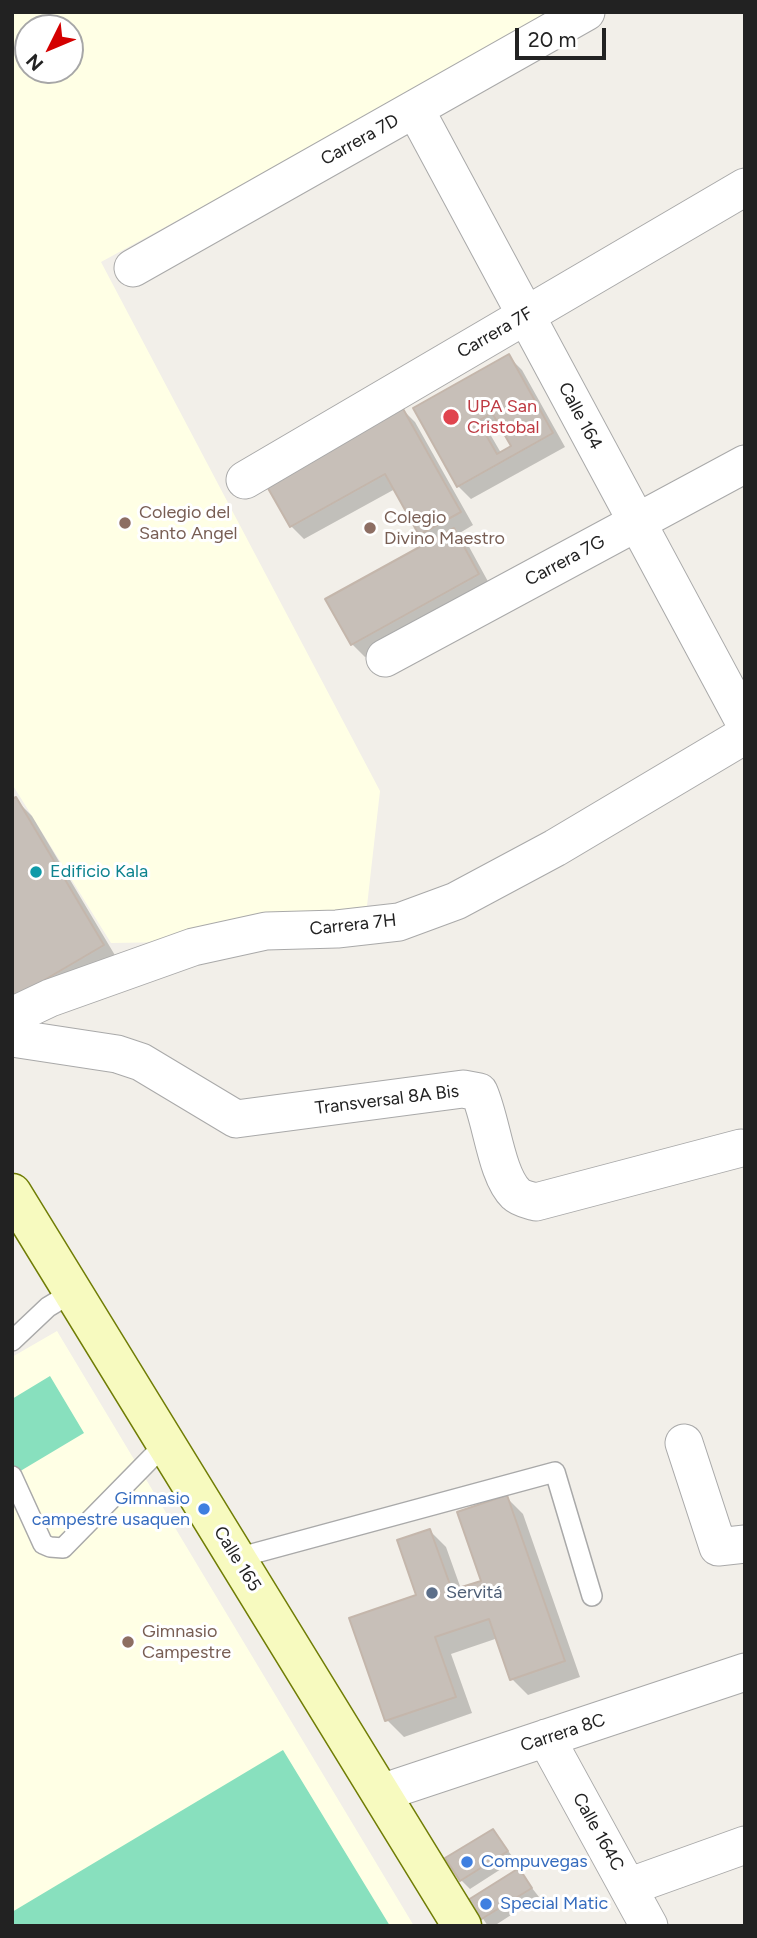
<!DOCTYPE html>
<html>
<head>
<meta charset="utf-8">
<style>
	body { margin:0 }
	#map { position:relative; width:757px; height:1938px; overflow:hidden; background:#f2efe9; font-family:Figtree,sans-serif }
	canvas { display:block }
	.frame { position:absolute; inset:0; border:14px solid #222; pointer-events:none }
	.north { position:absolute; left:14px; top:14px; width:70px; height:70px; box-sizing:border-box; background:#fff; border:2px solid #a7a7a7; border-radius:50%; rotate:227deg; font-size:19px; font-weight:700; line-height:28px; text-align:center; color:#222 }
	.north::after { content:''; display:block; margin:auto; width:24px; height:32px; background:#d40000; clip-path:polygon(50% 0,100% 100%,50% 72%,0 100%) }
	.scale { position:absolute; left:515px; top:28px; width:91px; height:32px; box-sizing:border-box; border:4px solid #222; border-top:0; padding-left:9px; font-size:21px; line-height:24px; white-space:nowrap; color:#222; -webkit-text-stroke:5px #fff; paint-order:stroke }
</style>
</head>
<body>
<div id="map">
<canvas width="757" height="1938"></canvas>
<div class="frame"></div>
<div class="north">N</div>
<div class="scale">20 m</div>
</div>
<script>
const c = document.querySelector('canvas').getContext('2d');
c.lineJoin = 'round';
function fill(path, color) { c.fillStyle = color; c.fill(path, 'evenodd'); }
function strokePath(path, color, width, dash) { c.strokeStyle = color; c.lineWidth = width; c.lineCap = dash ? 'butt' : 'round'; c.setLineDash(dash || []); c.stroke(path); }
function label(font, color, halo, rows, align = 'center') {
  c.font = font + ' Figtree,sans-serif'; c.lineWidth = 6; c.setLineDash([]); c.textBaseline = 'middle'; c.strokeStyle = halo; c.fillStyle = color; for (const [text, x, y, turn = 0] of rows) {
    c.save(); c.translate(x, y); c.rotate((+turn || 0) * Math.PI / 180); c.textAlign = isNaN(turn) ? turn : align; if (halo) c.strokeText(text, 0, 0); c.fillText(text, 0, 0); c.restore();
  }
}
const education = new Path2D(`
	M 12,12 L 559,12 L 101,262 L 380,791 L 367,906 L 175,942 L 111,943 L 12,784 ZM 28,28 L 70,28 L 70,70 L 28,70 Z
	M 57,1331 L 414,1926 L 12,1926 L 12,1357 Z`);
const pitch = new Path2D(`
	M 50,1376 L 84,1433 L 12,1476 L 12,1399 Z
	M 283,1750 L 390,1926 L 12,1926 L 12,1912 Z`);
const shadow = new Path2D(`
	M 508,356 L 522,370 L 565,447 L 471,499 L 458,486 L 415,408 ZM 502,427 L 513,447 L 501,453 L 490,434 Z
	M 402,409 L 415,422 L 473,525 L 458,534 L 467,543 L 491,587 L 365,657 L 352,644 L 430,543 L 420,534 L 395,489 L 304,539 L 291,526 Z
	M 15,799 L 32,816 L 119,962 L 12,1026 Z
	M 506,1497 L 523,1514 L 580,1677 L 528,1695 L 512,1679 L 498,1638 L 451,1654 L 472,1713 L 404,1737 L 387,1720 L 418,1596 L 430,1531 L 446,1547 L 461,1589 L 483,1582 Z
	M 493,1831 L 515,1860 L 470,1889 L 461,1880 Z
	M 518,1870 L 539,1897 L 494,1926 L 488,1926 L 470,1900 Z`);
const building = new Path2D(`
	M 509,354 L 553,433 L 457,487 L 413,408 ZM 492,413 L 511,446 L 497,454 L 478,421 Z
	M 402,407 L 461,512 L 419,535 L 385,474 L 290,527 L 265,483 Z
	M 454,528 L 479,574 L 351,645 L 325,599 Z
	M 16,797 L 104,945 L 12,999 L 12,799 Z
	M 507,1495 L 565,1661 L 510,1680 L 489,1619 L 435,1637 L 456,1697 L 385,1721 L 349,1618 L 416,1595 L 397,1540 L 430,1529 L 452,1590 L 481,1581 L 457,1512 Z
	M 493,1829 L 508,1851 L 460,1881 L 445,1858 Z
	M 519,1868 L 532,1888 L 480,1920 L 468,1900 Z`);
const lane = new Path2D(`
	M 12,1341 L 48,1307 L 73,1292
	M 12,1476 L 43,1544 L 50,1547 L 63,1548 L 166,1443
	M 237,1558 L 555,1472 L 592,1596`);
const street = new Path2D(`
	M 415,109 L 745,723
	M 133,268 L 586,12
	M 245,480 L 745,187
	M 385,658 L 745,464
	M 12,1016 L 50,998 L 193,947 L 266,931 L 337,929 L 399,922 L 456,901 L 555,848 L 745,735
	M 12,1038 L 117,1054 L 141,1062 L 236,1119 L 463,1089 L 479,1092 C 492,1121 496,1175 516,1194 C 521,1199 530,1200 536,1202 L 741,1148
	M 684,1443 L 718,1547 L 745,1544
	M 546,1738 L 649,1926
	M 381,1793 L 745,1672
	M 628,1887 L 745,1845`);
const secondary = new Path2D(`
	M 12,1193 L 462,1926`);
const markers = [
	[451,417,9,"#e0444e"],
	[125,523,7,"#8d6e63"],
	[370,528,7,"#8d6e63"],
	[36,872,7,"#0f9aa8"],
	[204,1509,7,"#3f7fe0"],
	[432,1593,7,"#5c6f8a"],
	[128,1642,7,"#8d6e63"],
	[467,1862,7,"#3f7fe0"],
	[486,1904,7,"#3f7fe0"]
];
const streetNames = [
	["Carrera 7D",360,140,-29],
	["Carrera 7F",495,333,-30],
	["Calle 164",580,416,62],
	["Carrera 7G",565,561,-28],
	["Carrera 7H",353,925,-6],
	["Transversal 8A Bis",387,1100,-7],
	["Calle 165",237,1559,58],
	["Carrera 8C",563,1733,-18],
	["Calle 164C",598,1832,61]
];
const healthNames = [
	["UPA San",467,407],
	["Cristobal",467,428]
];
const educationNames = [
	["Colegio del",139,513],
	["Santo Angel",139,534],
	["Colegio",384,518],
	["Divino Maestro",384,539],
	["Gimnasio",142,1632],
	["Campestre",142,1653]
];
const cultureNames = [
	["Edificio Kala",50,872]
];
const shopNames = [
	["Gimnasio",190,1499,"right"],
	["campestre usaquen",190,1520,"right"],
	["Compuvegas",481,1862],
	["Special Matic",500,1904]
];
const serviceNames = [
	["Servitá",446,1593]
];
fill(education, '#ffffe5');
fill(pitch, '#88e0be');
fill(shadow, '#0003');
fill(building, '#c7bfb8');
strokePath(building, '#c4b6ab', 2);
strokePath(lane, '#a9a9a9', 22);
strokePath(street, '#a9a9a9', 39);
strokePath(secondary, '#707d05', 41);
strokePath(lane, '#fff', 19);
strokePath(street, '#fff', 37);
strokePath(secondary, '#f7fabf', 38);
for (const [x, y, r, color] of markers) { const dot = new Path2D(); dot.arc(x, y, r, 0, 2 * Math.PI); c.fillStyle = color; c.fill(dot); strokePath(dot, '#fff', 2.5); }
label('18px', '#222', '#fff', streetNames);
label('18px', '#be3a42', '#fff', healthNames, 'left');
label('18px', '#785e54', '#fff', educationNames, 'left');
label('18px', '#0d838f', '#fff', cultureNames, 'left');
label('18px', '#366cbe', '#fff', shopNames, 'left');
label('18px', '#4e5e75', '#fff', serviceNames, 'left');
</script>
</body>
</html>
